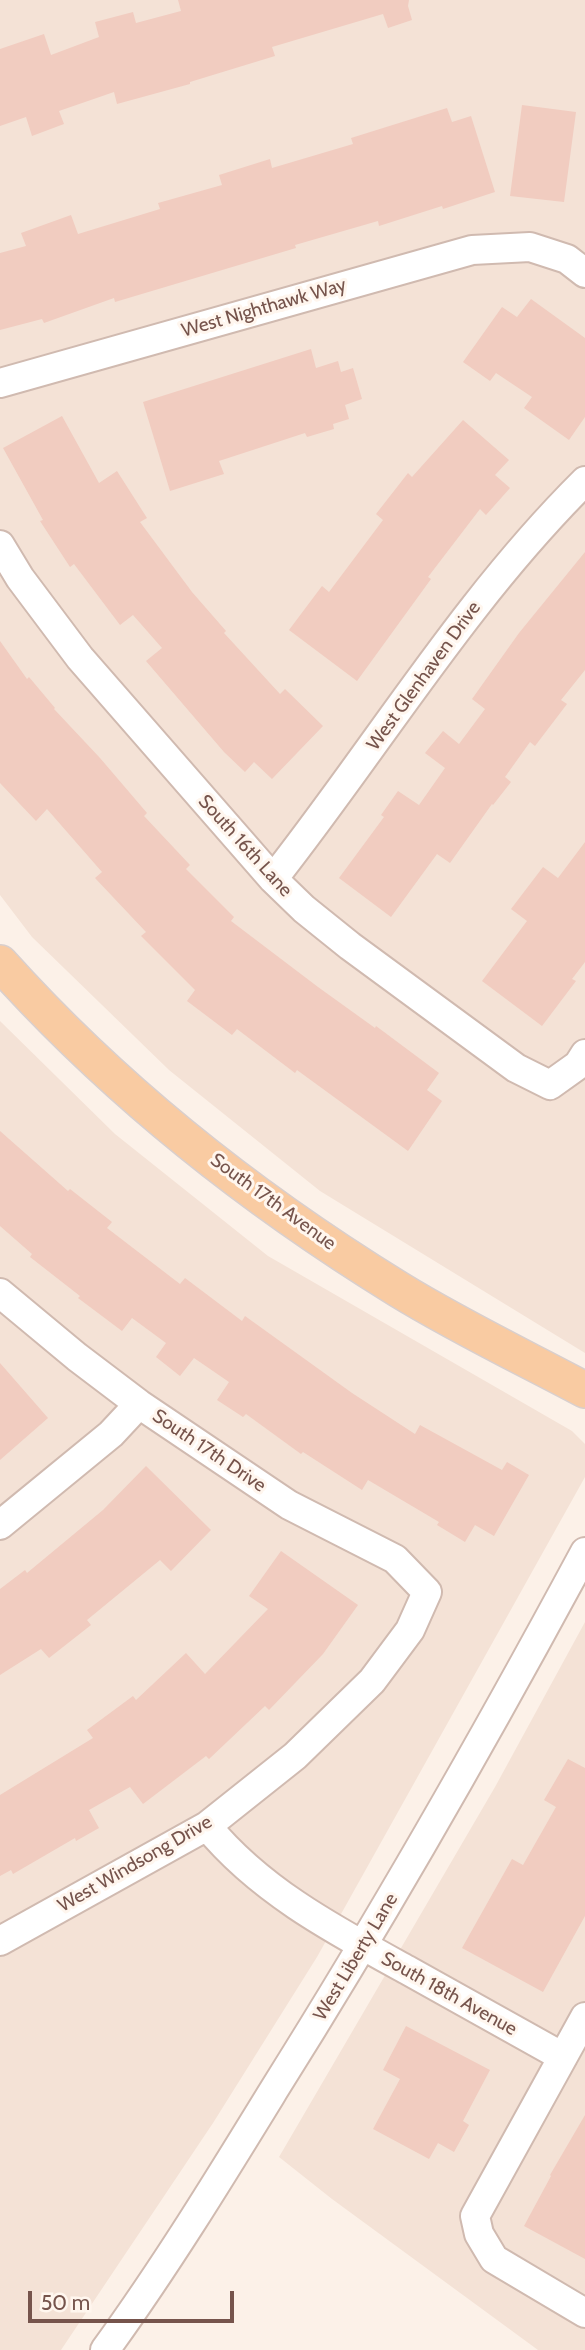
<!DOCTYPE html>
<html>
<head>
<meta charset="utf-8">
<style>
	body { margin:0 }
	#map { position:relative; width:585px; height:2350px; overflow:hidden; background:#fcf1e8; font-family:Cabin,sans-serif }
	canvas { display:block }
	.scale { position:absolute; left:28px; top:2291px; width:206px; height:32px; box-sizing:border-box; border:4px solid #76544c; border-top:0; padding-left:9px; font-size:21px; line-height:24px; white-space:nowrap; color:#76544c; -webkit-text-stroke:5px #fff6ee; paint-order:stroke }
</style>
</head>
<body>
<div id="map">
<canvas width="585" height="2350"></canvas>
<div class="scale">50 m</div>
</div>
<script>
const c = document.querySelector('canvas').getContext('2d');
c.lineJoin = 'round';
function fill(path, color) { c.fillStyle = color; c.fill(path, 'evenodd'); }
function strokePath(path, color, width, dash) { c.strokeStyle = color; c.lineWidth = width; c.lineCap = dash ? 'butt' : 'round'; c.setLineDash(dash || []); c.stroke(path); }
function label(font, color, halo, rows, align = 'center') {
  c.font = font + ' Cabin,sans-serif'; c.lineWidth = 6; c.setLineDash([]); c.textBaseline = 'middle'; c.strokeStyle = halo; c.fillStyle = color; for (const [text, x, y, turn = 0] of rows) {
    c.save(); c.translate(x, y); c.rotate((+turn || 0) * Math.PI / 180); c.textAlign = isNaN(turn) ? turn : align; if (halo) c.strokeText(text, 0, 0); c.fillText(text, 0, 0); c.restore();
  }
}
const residential = new Path2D(`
	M 0,0 L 585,0 L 585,1353 L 320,1191 L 169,1070 L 32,937 L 0,895 Z
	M 0,1021 L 115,1134 L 268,1256 L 572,1431 L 585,1444 L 585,1477 L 317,1957 L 213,2123 L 61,2350 L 0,2350 Z
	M 585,1622 L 585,2350 L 538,2350 L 332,2199 L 279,2157 L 495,1787 Z`);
const building = new Path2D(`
	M 178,0 L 409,0 L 408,6 L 412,20 L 388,28 L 383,14 L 272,47 L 275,56 L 190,82 L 190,84 L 117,104 L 114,92 L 59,111 L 64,124 L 32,136 L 26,117 L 0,126 L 0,49 L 44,34 L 51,55 L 99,37 L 95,22 L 133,12 L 136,23 L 181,11 Z
	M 522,105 L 576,112 L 564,202 L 510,196 Z
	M 447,108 L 452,122 L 471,116 L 495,192 L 443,209 L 442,206 L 379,226 L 378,221 L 295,245 L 296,248 L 115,302 L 114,298 L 44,323 L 42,319 L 0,330 L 0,253 L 26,246 L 21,233 L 71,215 L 78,234 L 160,209 L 158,203 L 222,185 L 219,175 L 270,159 L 272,168 L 353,144 L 351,138 Z
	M 531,299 L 585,338 L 585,417 L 569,440 L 524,408 L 532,397 L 496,373 L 490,381 L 463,362 L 502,307 L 517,317 Z
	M 311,349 L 316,368 L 338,361 L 341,372 L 353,368 L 362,399 L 345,405 L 349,419 L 333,424 L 334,429 L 307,437 L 305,433 L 219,461 L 224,474 L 170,491 L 143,402 Z
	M 62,416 L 99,483 L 117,471 L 147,518 L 140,522 L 192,592 L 226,631 L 224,633 L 280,694 L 285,689 L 323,726 L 272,779 L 254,762 L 245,772 L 224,752 L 146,661 L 162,648 L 133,615 L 120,625 L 74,564 L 70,567 L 40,521 L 43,520 L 3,448 Z
	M 463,420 L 509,460 L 495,475 L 510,488 L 486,515 L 480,509 L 428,577 L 431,579 L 357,681 L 289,630 L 322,586 L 329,592 L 383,520 L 376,514 L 408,473 L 412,477 Z
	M 585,552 L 585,670 L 561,700 L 567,704 L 535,746 L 530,742 L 505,777 L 511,782 L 493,805 L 492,804 L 450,863 L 437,854 L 391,917 L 339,878 L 384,817 L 381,815 L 398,791 L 419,805 L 445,768 L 425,753 L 443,731 L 459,744 L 485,709 L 472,699 L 519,633 Z
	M 0,641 L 27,679 L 29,677 L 55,708 L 54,709 L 100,758 L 147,813 L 144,816 L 190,865 L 186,869 L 234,917 L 231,921 L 318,987 L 375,1028 L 376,1026 L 439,1073 L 427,1090 L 442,1101 L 408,1151 L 297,1070 L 295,1073 L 237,1029 L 232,1035 L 187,1001 L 195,990 L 141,936 L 146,932 L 95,878 L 102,872 L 47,809 L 36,821 L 0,783 Z
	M 585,842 L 585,962 L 572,979 L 576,981 L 542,1026 L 482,981 L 527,921 L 511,909 L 543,867 L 558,878 Z
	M 0,1131 L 68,1191 L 70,1189 L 112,1222 L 107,1228 L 180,1284 L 185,1278 L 242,1321 L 245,1316 L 352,1393 L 415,1434 L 420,1425 L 502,1470 L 507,1462 L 529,1475 L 494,1536 L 475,1525 L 465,1542 L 437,1525 L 439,1522 L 368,1480 L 362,1490 L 303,1452 L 301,1454 L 246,1414 L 243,1417 L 217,1400 L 229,1382 L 194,1358 L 180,1376 L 156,1357 L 166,1343 L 132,1318 L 122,1331 L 78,1298 L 80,1296 L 30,1257 L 32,1254 L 0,1226 Z
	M 0,1363 L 48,1418 L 0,1460 Z
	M 146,1466 L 211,1530 L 171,1571 L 160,1560 L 87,1620 L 91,1625 L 49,1658 L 41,1649 L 0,1675 L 0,1589 L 25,1570 L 27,1573 L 103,1510 Z
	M 281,1551 L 358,1605 L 323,1654 L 269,1710 L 265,1706 L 209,1759 L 206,1756 L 143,1804 L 130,1787 L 89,1810 L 99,1828 L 76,1841 L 75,1838 L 13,1874 L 11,1870 L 0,1876 L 0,1795 L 93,1738 L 87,1730 L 133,1696 L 136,1700 L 186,1653 L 205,1674 L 268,1609 L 249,1596 Z
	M 568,1759 L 585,1768 L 585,1916 L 543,1992 L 462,1948 L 512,1859 L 523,1865 L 556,1807 L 544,1800 Z
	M 406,2026 L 490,2070 L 463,2121 L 469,2125 L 454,2152 L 438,2143 L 429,2159 L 373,2129 L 400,2079 L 383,2070 Z
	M 585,2115 L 585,2259 L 524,2226 L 551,2176 L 550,2175 Z`);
const minor = new Path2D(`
	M 0,383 L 472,250 L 530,247 L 567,259 L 585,273
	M 0,545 L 20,578 L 80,658 L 273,879 L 304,909 L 350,946 L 516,1068 L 550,1085 L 578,1065 L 585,1054
	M 273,879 C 377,747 465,600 585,481
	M 0,1293 L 77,1357 L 139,1404 L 289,1505 L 395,1559 L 427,1592 L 410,1630 L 372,1681 L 295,1756 L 207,1826 L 0,1941
	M 0,1525 L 111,1434 L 139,1404
	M 207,1826 C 260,1891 336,1931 409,1971 C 460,1999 511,2028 563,2057
	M 585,2017 L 475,2216 L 479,2234 L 494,2259 L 585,2313
	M 105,2350 C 166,2266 221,2176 275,2088 C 385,1913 487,1734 585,1552`);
const major = new Path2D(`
	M 0,963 C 114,1090 252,1199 398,1289 C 458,1326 523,1357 585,1390`);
const streetNames = [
	["West Nighthawk Way",264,308,-16],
	["West Glenhaven Drive",424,676,-54],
	["South 16th Lane",245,846,48],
	["South 17th Avenue",273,1202,36],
	["South 17th Drive",209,1451,34],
	["West Windsong Drive",135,1864,-30],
	["West Liberty Lane",356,1957,-59],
	["South 18th Avenue",449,1994,29]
];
fill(residential, '#f4e2d6');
fill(building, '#f1ccc0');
strokePath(minor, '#d0bab0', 32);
strokePath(major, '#d9cfcd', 38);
strokePath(minor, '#fff', 28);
strokePath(major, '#f9cba2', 35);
label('19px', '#76544c', '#fff6ee', streetNames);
</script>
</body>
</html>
